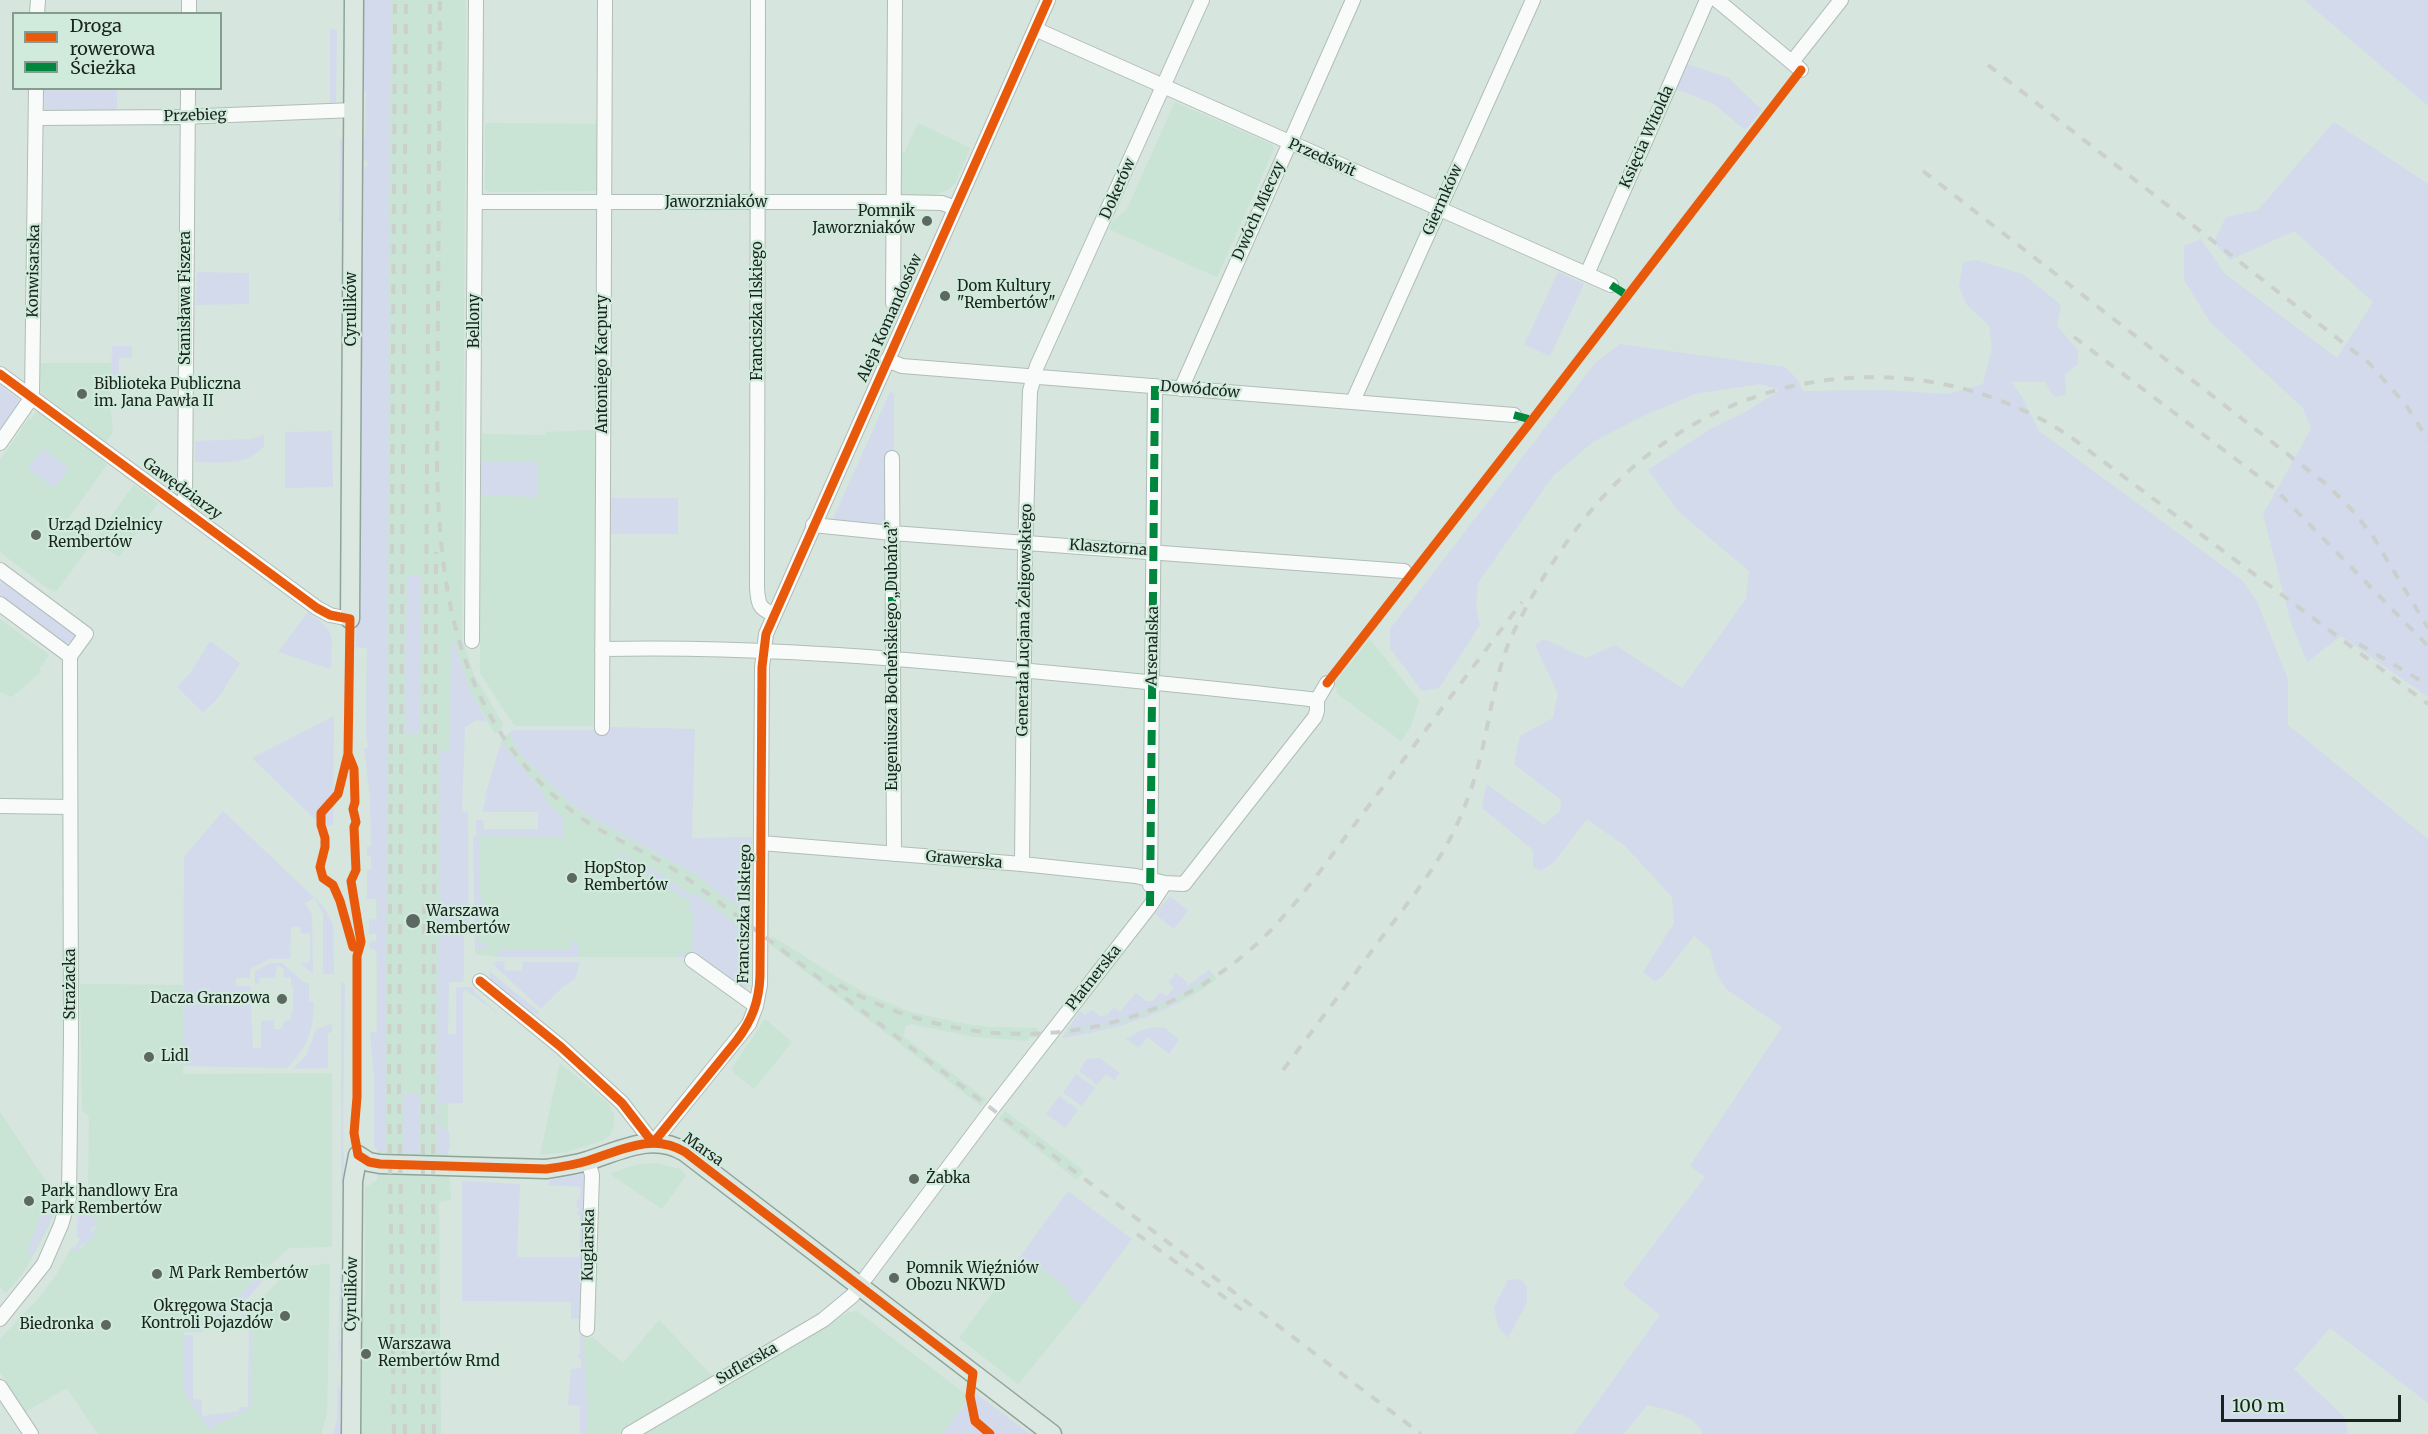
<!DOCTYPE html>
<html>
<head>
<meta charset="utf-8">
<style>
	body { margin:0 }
	#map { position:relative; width:2428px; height:1434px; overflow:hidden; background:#d6e5dd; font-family:Merriweather,serif }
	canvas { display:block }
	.legend { position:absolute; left:12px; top:12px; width:210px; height:78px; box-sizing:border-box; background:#d0ebdc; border:2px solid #879b90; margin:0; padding:8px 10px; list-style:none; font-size:18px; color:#1a241e }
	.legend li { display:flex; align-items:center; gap:12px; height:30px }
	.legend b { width:30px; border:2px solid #879b90 }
	.scale { position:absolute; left:2221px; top:1395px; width:180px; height:27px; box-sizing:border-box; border:3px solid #1a241e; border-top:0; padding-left:8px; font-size:18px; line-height:21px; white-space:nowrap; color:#1a241e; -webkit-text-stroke:4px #d0ebdc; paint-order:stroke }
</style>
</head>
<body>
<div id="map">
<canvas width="2428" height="1434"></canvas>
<ul class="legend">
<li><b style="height:8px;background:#e8590c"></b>Droga rowerowa</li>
<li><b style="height:8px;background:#00873e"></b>Ścieżka</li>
</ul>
<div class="scale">100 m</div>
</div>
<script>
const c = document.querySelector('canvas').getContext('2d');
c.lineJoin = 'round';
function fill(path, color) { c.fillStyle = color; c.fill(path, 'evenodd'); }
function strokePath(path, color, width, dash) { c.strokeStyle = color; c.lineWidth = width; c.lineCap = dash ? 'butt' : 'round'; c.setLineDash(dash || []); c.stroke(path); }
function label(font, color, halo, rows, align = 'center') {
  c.font = font + ' Merriweather,serif'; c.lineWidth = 4.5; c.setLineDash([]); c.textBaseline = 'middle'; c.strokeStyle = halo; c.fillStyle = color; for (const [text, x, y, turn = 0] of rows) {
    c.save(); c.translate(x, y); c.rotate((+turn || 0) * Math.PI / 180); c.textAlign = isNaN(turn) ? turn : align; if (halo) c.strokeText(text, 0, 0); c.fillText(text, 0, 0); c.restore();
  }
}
const built = new Path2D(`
	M 373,0 L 466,0 L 462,638 L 474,675 L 503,724 L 502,728 L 495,734 L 470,690 L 453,641 L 451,642 L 450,772 L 464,939 L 464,972 L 463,982 L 448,982 L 448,1150 L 451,1200 L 439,1202 L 441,1434 L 357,1434 L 360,1342 L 365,1292 L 365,1188 L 377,1180 L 377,1148 L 376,761 L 366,733 Z
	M 1175,102 L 1273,145 L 1274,149 L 1217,277 L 1109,229 L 1113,221 L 1127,209 Z
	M 485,123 L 598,124 L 597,191 L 489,192 L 485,190 Z
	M 918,123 L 970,148 L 955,184 L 948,190 L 934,195 L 902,195 L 902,192 L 899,192 L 899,151 L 905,152 Z
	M 40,363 L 111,363 L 110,402 L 113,432 L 106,442 L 41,394 Z
	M 37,411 L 107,464 L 68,519 L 95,539 L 134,485 L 158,503 L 119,557 L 94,540 L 56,592 L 46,587 L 0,552 L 0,460 L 29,418 L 31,419 Z
	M 596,430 L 593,726 L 518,726 L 514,725 L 480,673 L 481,495 L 538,497 L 538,462 L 481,462 L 482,434 L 545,435 L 545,432 Z
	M 0,619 L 49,655 L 39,669 L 41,672 L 12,697 L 0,692 Z
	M 1370,639 L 1419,701 L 1411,726 L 1401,741 L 1338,694 L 1336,692 L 1338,689 L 1333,685 Z
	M 509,733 L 521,755 L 558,792 L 584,814 L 695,874 L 751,917 L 751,930 L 744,931 L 695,894 L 693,957 L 498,957 L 475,954 L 476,836 L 549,836 L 543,799 L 545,795 L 501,742 Z
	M 772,936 L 835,976 L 867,994 L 910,1012 L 966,1024 L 990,1027 L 1037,1028 L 1038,1032 L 1045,1031 L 1042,1037 L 1029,1037 L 1027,1041 L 975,1037 L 911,1024 L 906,1026 L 903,1036 L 986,1099 L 981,1106 L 776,949 L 771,945 Z
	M 1209,970 L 1217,979 L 1200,991 L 1161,1011 L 1120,1026 L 1062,1038 L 1070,1026 L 1093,1022 L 1169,996 L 1196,982 Z
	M 80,984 L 183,985 L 183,1074 L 332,1073 L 332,1247 L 289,1248 L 262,1272 L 235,1301 L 198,1326 L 184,1332 L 184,1392 L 209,1429 L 244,1412 L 251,1406 L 253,1309 L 289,1269 L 330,1263 L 327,1413 L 321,1434 L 98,1434 L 67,1388 L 25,1412 L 0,1372 L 0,1339 L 39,1298 L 57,1274 L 71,1248 L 78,1252 L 98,1225 L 87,1212 L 78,1211 L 79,1200 L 88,1200 L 89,1117 L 82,1110 Z
	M 765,1019 L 792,1042 L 754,1089 L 733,1072 L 732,1068 Z
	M 560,1063 L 609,1104 L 614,1115 L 614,1124 L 611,1134 L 604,1140 L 566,1152 L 540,1155 Z
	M 1005,1111 L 1084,1171 L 1077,1180 L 999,1119 Z
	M 0,1112 L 56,1197 L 59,1199 L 48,1228 L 34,1254 L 23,1273 L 6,1293 L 0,1287 Z
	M 656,1163 L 680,1169 L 686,1175 L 662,1209 L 610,1174 L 636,1165 Z
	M 1019,1258 L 1031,1267 L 1034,1263 L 1061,1283 L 1071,1290 L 1067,1295 L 1082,1306 L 1018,1384 L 959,1338 Z
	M 857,1311 L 969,1397 L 942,1434 L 640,1434 L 847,1313 Z
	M 659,1320 L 713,1377 L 706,1381 L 700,1381 L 694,1390 L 640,1422 L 630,1422 L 625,1430 L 619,1434 L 585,1434 L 588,1423 L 583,1337 L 592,1337 L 623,1363 Z`);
const green = new Path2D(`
	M 361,0 L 391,0 L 385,1154 L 374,1147 L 374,1077 L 370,1032 L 377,1032 L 377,950 L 369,948 L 369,942 L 377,941 L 377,934 L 369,934 L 369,920 L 377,919 L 377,899 L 367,899 L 367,870 L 371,869 L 371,856 L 367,856 L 367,846 L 371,846 L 370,799 L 364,748 L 368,748 L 366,733 L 367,648 L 356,647 L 359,168 L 368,166 L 367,161 L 360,160 L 360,138 L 365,138 L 366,91 L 360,90 Z
	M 2304,0 L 2428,0 L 2428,106 Z
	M 330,29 L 337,30 L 336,103 L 330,102 Z
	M 1687,64 L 1729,78 L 1762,110 L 1745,130 L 1714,104 L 1676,89 Z
	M 44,89 L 117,89 L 117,112 L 45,112 Z
	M 2334,122 L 2428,184 L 2428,697 L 2341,636 L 2307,662 L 2291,623 L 2263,514 L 2311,429 L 2303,408 L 2210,322 L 2184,280 L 2184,246 L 2201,239 L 2224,273 L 2337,358 L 2373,302 L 2294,231 L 2230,260 L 2214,242 L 2226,217 L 2258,210 Z
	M 345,138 L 345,222 L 339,222 L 340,139 Z
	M 1975,260 L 2023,274 L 2061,305 L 2057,326 L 2078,350 L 2078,364 L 2065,374 L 2066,395 L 2054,397 L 2045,382 L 2011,382 L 2022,397 L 2039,431 L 2242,580 L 2257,602 L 2288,679 L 2288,725 L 2428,839 L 2428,1403 L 2330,1328 L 2294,1369 L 2344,1417 L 2348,1434 L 1703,1434 C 1695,1414 1666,1410 1647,1405 L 1624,1434 L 1574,1434 L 1660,1315 L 1623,1285 L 1705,1177 L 1690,1166 L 1782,1027 L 1726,989 L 1716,972 L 1710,949 L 1694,936 L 1661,978 L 1654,981 L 1643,972 L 1674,923 L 1672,897 L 1625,846 L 1587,819 L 1554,862 L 1541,871 L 1533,867 L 1533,850 L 1482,808 L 1486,784 L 1544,825 L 1560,811 L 1561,800 L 1514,764 L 1520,736 L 1553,718 L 1558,694 L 1535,645 L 1544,639 L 1586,658 L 1615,645 L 1682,688 L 1746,599 L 1749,571 L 1680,513 L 1648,470 L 1710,429 L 1745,412 L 1780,390 L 1760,384 L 1695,394 L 1641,417 L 1593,442 L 1553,476 L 1478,583 L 1476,605 L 1480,625 L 1439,688 L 1422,691 L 1390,648 L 1390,629 L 1595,363 L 1620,344 L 1785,367 L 1797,379 L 1803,391 L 1884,390 L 1948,394 L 1983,384 L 1992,347 L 1989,326 L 1967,305 L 1959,287 L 1963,262 Z
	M 197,272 L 249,273 L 249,304 L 196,305 Z
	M 1558,272 L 1584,284 L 1550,356 L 1524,345 Z
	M 112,346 L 132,346 L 132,358 L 119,358 L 119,377 L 152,377 L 153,389 L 110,390 Z
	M 0,385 L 21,401 L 0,432 Z
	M 890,392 L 894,393 L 894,454 L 887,517 L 882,524 L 834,521 L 833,519 Z
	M 332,431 L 333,487 L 285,488 L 285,432 Z
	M 264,434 L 264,446 C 247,467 219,462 195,462 L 195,441 L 252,439 Z
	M 43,449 L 69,468 L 54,488 L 28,468 Z
	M 481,462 L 538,462 L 538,497 L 481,495 Z
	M 611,498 L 678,498 L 678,534 L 611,534 Z
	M 407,575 L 421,575 L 420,733 L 405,733 Z
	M 3,580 L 72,632 L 75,636 L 74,641 L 65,643 L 0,596 L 0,584 Z
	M 308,612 C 337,633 332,634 331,669 L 278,652 Z
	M 210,641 L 240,663 L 219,697 L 203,713 L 177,687 L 191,672 Z
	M 453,641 L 470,690 L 487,722 L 477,720 L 465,727 L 462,811 L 468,812 L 469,934 L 464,935 L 463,982 L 449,982 L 448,1034 L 456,1034 L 456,987 L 473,987 L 474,992 L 501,1016 L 466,990 L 463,991 L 463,1103 L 440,1104 L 440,1126 L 449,1131 L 450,1148 L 447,1154 L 437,1154 L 440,751 L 450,750 L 451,642 Z
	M 334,716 L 333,824 L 323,827 L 252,758 Z
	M 609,727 L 695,729 L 692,838 L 752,837 L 751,917 L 695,874 L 585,814 L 558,792 L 521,755 L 509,733 L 513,730 L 609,730 Z
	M 501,742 L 545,795 L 544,799 L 564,818 L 564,837 L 477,836 L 479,841 L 479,892 L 487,914 L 479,914 L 478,942 L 487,943 L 487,948 L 475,949 L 473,837 L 476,835 L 476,820 L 483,820 L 484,829 L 538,829 L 538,812 L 483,812 L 487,789 Z
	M 223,811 L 323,906 L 333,924 L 334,974 L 323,974 L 323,913 L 314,898 L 305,903 L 312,915 L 313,974 L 301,964 L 310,962 L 310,934 L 301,933 L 300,927 L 291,927 L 290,959 L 269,959 L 250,969 L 250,978 L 236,978 L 236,986 L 250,986 L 253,1048 L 261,1048 L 261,1021 L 274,1020 L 274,1029 L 282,1029 L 284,1021 L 291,1020 L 291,1012 L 293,1011 L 293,986 L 291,985 L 291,977 L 284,977 L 283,968 L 277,966 L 275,977 L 259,978 L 259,984 L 255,984 L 255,971 L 271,963 L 282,963 L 305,983 L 309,983 L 309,1001 L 314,1002 C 313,1033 308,1046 287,1068 L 183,1066 L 184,857 Z
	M 616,851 L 657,872 L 694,897 L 695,893 L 744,930 L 751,930 L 750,986 L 743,989 L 693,957 L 678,957 L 678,953 L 692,953 L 693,912 L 689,911 L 689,900 L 636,868 L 637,865 L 615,852 Z
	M 1170,896 L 1188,911 L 1174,929 L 1155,914 Z
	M 572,940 L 579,946 L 578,957 L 498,957 L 499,949 L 572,949 Z
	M 497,961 L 504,961 L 505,970 L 522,971 L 523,962 L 580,962 L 575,979 L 563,987 L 541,1009 L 494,965 Z
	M 1209,970 L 1212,974 C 1170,1005 1119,1023 1067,1030 L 1080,1011 L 1085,1015 L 1092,1010 L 1100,1016 L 1107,1015 L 1114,1007 L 1120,1012 L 1136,993 L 1146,1001 L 1153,1001 L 1160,992 L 1167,996 L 1174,988 L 1169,982 L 1176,973 L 1187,982 L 1187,986 Z
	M 489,971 L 539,1012 L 537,1015 L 510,1000 L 491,982 Z
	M 341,983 L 345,983 L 343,1141 L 346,1188 L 341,1184 Z
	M 1181,999 L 1182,1001 L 1176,1004 C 1140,1021 1102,1032 1062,1038 L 1065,1034 C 1105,1027 1145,1018 1181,999 Z
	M 332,1024 L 332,1032 L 328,1033 L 328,1068 L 293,1069 L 307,1054 L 316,1029 Z
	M 1156,1027 L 1165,1028 L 1179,1040 L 1169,1054 L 1148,1037 L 1139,1048 L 1126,1039 L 1142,1030 Z
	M 1099,1058 L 1120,1073 L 1114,1080 L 1106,1074 L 1097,1085 L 1079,1071 L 1087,1059 Z
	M 1076,1074 L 1095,1088 L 1082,1106 L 1063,1093 Z
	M 403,1093 L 419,1093 L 419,1154 L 403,1154 Z
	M 1059,1096 L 1078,1110 L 1065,1128 L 1046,1114 Z
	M 586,1173 L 582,1319 L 571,1319 L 571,1302 L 462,1301 L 462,1181 L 520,1184 L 517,1257 L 579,1257 L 580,1216 L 576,1214 L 580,1209 L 576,1206 L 577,1200 L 580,1198 L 580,1187 L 548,1185 L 550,1180 Z
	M 1068,1191 L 1132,1239 L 1082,1306 L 1067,1295 L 1070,1290 L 1035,1263 L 1031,1267 L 1019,1258 Z
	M 46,1201 L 57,1206 L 34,1254 L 30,1255 L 27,1253 Z
	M 78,1211 L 87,1212 L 98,1224 L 91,1230 L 96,1235 L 86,1244 L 82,1243 L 78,1252 L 71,1248 L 72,1247 L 75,1248 L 80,1239 L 77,1237 Z
	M 340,1262 L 341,1285 L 344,1289 L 341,1292 L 340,1339 L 343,1342 C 340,1357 333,1381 343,1396 L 339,1424 L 343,1425 L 343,1434 L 333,1434 L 337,1420 Z
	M 262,1272 L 263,1281 L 245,1301 L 205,1325 L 202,1332 L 184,1332 L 188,1331 L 188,1325 C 215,1327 244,1290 262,1272 Z
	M 1520,1279 L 1527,1286 L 1527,1303 L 1508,1338 L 1498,1326 L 1494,1307 L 1508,1280 Z
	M 253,1309 L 251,1406 L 245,1411 L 208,1429 L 184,1392 L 184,1335 L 193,1335 L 193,1399 L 202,1400 L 202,1416 L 239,1411 L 239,1407 L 248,1407 L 249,1324 L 240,1324 L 241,1315 Z
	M 580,1334 L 583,1337 L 584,1349 L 588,1423 L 585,1434 L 580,1434 L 580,1406 L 568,1405 L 571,1369 L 581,1368 L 581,1360 L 577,1357 L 580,1354 Z
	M 974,1392 L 1030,1434 L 942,1434 Z`);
const minor = new Path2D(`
	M 758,0 L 757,587 C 758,602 758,609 774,614
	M 1717,0 L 1801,70
	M 37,14 L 38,0
	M 189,14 L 189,0
	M 1035,29 L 1611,285
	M 1792,62 L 1841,0
	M 36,118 L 180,117 L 354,110
	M 476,202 L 894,202 L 942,203 L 955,208
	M 1587,274 L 1707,0
	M 893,303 L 895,0
	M 887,360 L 902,366 L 1514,415
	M 0,374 L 317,608 L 330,615 L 350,619
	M 1181,389 L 1353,0
	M 1353,401 L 1533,0
	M 0,443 L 32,397 L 36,88
	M 892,458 L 894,854
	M 183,508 L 185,496 L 188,88
	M 813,525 L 892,533 L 1404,571
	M 0,570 L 86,634 L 70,656 L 71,1039 L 69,1198 L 61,1225 L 44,1264 L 0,1319
	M 0,604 L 70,656
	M 472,641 L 476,0
	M 602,649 C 730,646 859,655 987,667 C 1097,677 1207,687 1317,700
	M 602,728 L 605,0
	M 0,806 L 70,807
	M 761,843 L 1022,864 L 1136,876 L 1165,883 L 1184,884 L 1315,717 L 1317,711 L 1317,700 L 1327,683
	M 1022,864 L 1025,554 L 1030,391 L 1037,366 L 1202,0
	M 1150,885 L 1155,386
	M 692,960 L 756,1006
	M 480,981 L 561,1047 L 622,1103 L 653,1143 L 749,1024 L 756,1006 L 760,985 L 762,667 L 766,634 L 1048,0
	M 587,1329 L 592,1175 L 588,1161
	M 0,1387 L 31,1434
	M 629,1434 L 823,1320 L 852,1296 L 992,1109 L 1150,906 L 1165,883`);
const major = new Path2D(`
	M 350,619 L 354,0
	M 351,1434 L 353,1181 L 358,1155 L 369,1162 L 380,1164 L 546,1169 C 560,1167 574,1165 587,1161 C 620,1151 652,1132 685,1152 L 1052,1434`);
const rail = new Path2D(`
	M 1988,65 L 2369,363 L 2406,405 L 2428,440
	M 1923,171 L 2326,484 L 2352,510 L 2372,535 L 2428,628
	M 2074,337 L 2274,488 L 2428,646
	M 437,462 C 439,595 459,718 567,807 C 596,832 633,845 665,864 C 677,871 688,879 699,887 L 1421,1434
	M 437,471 L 440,0
	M 2359,644 L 2428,685
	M 839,985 C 975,1062 1147,1049 1262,939 C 1301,901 1332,854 1364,812 C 1417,742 1469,672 1522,602
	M 1283,1070 C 1316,1026 1349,982 1382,937 C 1407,904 1433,872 1452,835 C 1466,807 1476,777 1483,746 C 1492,706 1497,664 1516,627 C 1546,567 1587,506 1639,462 C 1761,361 1934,348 2068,435 L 2428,704
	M 1137,1234 L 1242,1310
	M 394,1434 L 389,1094 L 395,0
	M 405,1434 L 399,1093 L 406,0
	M 423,1434 L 423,1099 L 430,0
	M 434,1434 L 433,1102 L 436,552`);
const quiet = new Path2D(`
	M 1611,285 L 1628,296
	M 1514,415 L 1532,420
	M 892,658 L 892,533
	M 1150,906 L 1155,386`);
const cycleway = new Path2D(`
	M 0,374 L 317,608 L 330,615 L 350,619 L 348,754 L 338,794 L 321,813 L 321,825 L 325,838 L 325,847 L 320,867 L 323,878 L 333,885 L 340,901 L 353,947
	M 1327,683 L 1532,420 L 1801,70
	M 348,754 L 354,769 L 355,802 L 353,809 L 356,822 L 354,827 L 356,870 L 351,881 L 361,942 L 357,956 L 357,1097 L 354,1133 L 358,1155 L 369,1162 L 380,1164 L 546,1169 C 560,1167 574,1165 587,1161 C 620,1151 652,1132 685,1152 L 973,1373 L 970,1396 L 975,1421 L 990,1434
	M 480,981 L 561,1047 L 622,1103 L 653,1143
	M 653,1143 L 737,1040 C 752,1020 759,1002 760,976 L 762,667 L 766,634 L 1048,0`);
const markers = [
	[927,221,6,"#5c6861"],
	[945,296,6,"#5c6861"],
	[82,394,6,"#5c6861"],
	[36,535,6,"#5c6861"],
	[572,878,6,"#5c6861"],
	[413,921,8,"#5c6861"],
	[282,999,6,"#5c6861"],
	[149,1057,6,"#5c6861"],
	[914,1179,6,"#5c6861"],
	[29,1201,6,"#5c6861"],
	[157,1274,6,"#5c6861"],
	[894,1278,6,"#5c6861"],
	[285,1316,6,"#5c6861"],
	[106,1325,6,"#5c6861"],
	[366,1354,6,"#5c6861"]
];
const streetNames = [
	["Przebieg",195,116,-2],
	["Księcia Witolda",1647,137,-66],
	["Przedświt",1322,158,24],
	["Dokerów",1118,189,-66],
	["Giermków",1443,200,-66],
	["Jaworzniaków",716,203],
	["Dwóch Mieczy",1259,211,-66],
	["Konwisarska",34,271,-89],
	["Stanisława Fiszera",186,298,-90],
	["Cyrulików",352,309,-90],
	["Franciszka Ilskiego",758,311,-90],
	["Aleja Komandosów",890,318,-66],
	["Bellony",475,321,-90],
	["Antoniego Kacpury",603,364,-90],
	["Dowódców",1200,390,5],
	["Gawędziarzy",182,489,36],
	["Klasztorna",1108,548,4],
	["Generała Lucjana Żeligowskiego",1025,620,-89],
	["Arsenalska",1153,646,-89],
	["Eugeniusza Bocheńskiego „Dubańca”",893,656,-90],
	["Grawerska",964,860,5],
	["Franciszka Ilskiego",745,914,-89],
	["Płatnerska",1094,978,-52],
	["Strażacka",71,984,-90],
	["Marsa",703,1150,35],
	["Kuglarska",589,1245,-89],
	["Cyrulików",352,1294,-89],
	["Suflerska",747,1364,-30]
];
const poiNames = [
	["Pomnik",915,212,"right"],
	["Jaworzniaków",915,229,"right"],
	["Dom Kultury",957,287],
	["\"Rembertów\"",957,304],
	["Biblioteka Publiczna",94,385],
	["im. Jana Pawła II",94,402],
	["Urząd Dzielnicy",48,526],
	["Rembertów",48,543],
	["HopStop",584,869],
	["Rembertów",584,886],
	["Warszawa",426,912],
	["Rembertów",426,929],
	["Dacza Granzowa",270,999,"right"],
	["Lidl",161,1057],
	["Żabka",926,1179],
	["Park handlowy Era",41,1192],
	["Park Rembertów",41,1209],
	["Pomnik Więźniów",906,1269],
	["Obozu NKWD",906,1286],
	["M Park Rembertów",169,1274],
	["Okręgowa Stacja",273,1307,"right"],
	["Kontroli Pojazdów",273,1324,"right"],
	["Biedronka",94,1325,"right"],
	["Warszawa",378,1345],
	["Rembertów Rmd",378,1362]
];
fill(built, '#c9e3d5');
fill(green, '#d3daec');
strokePath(minor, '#b1bdb6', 16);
strokePath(major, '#8ea499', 21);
strokePath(minor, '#f9fbfa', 14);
strokePath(major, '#dbe7e1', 18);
strokePath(rail, '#cbd0cd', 4, [10, 10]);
strokePath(quiet, '#00873e', 8, [15, 8]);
strokePath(cycleway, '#e8590c', 9);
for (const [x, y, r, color] of markers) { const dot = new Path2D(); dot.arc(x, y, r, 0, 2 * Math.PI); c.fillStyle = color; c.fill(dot); strokePath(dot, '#d0ebdc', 2); }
label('15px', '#1a241e', '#d0ebdc', streetNames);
label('15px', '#1a241e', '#d0ebdc', poiNames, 'left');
</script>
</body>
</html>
